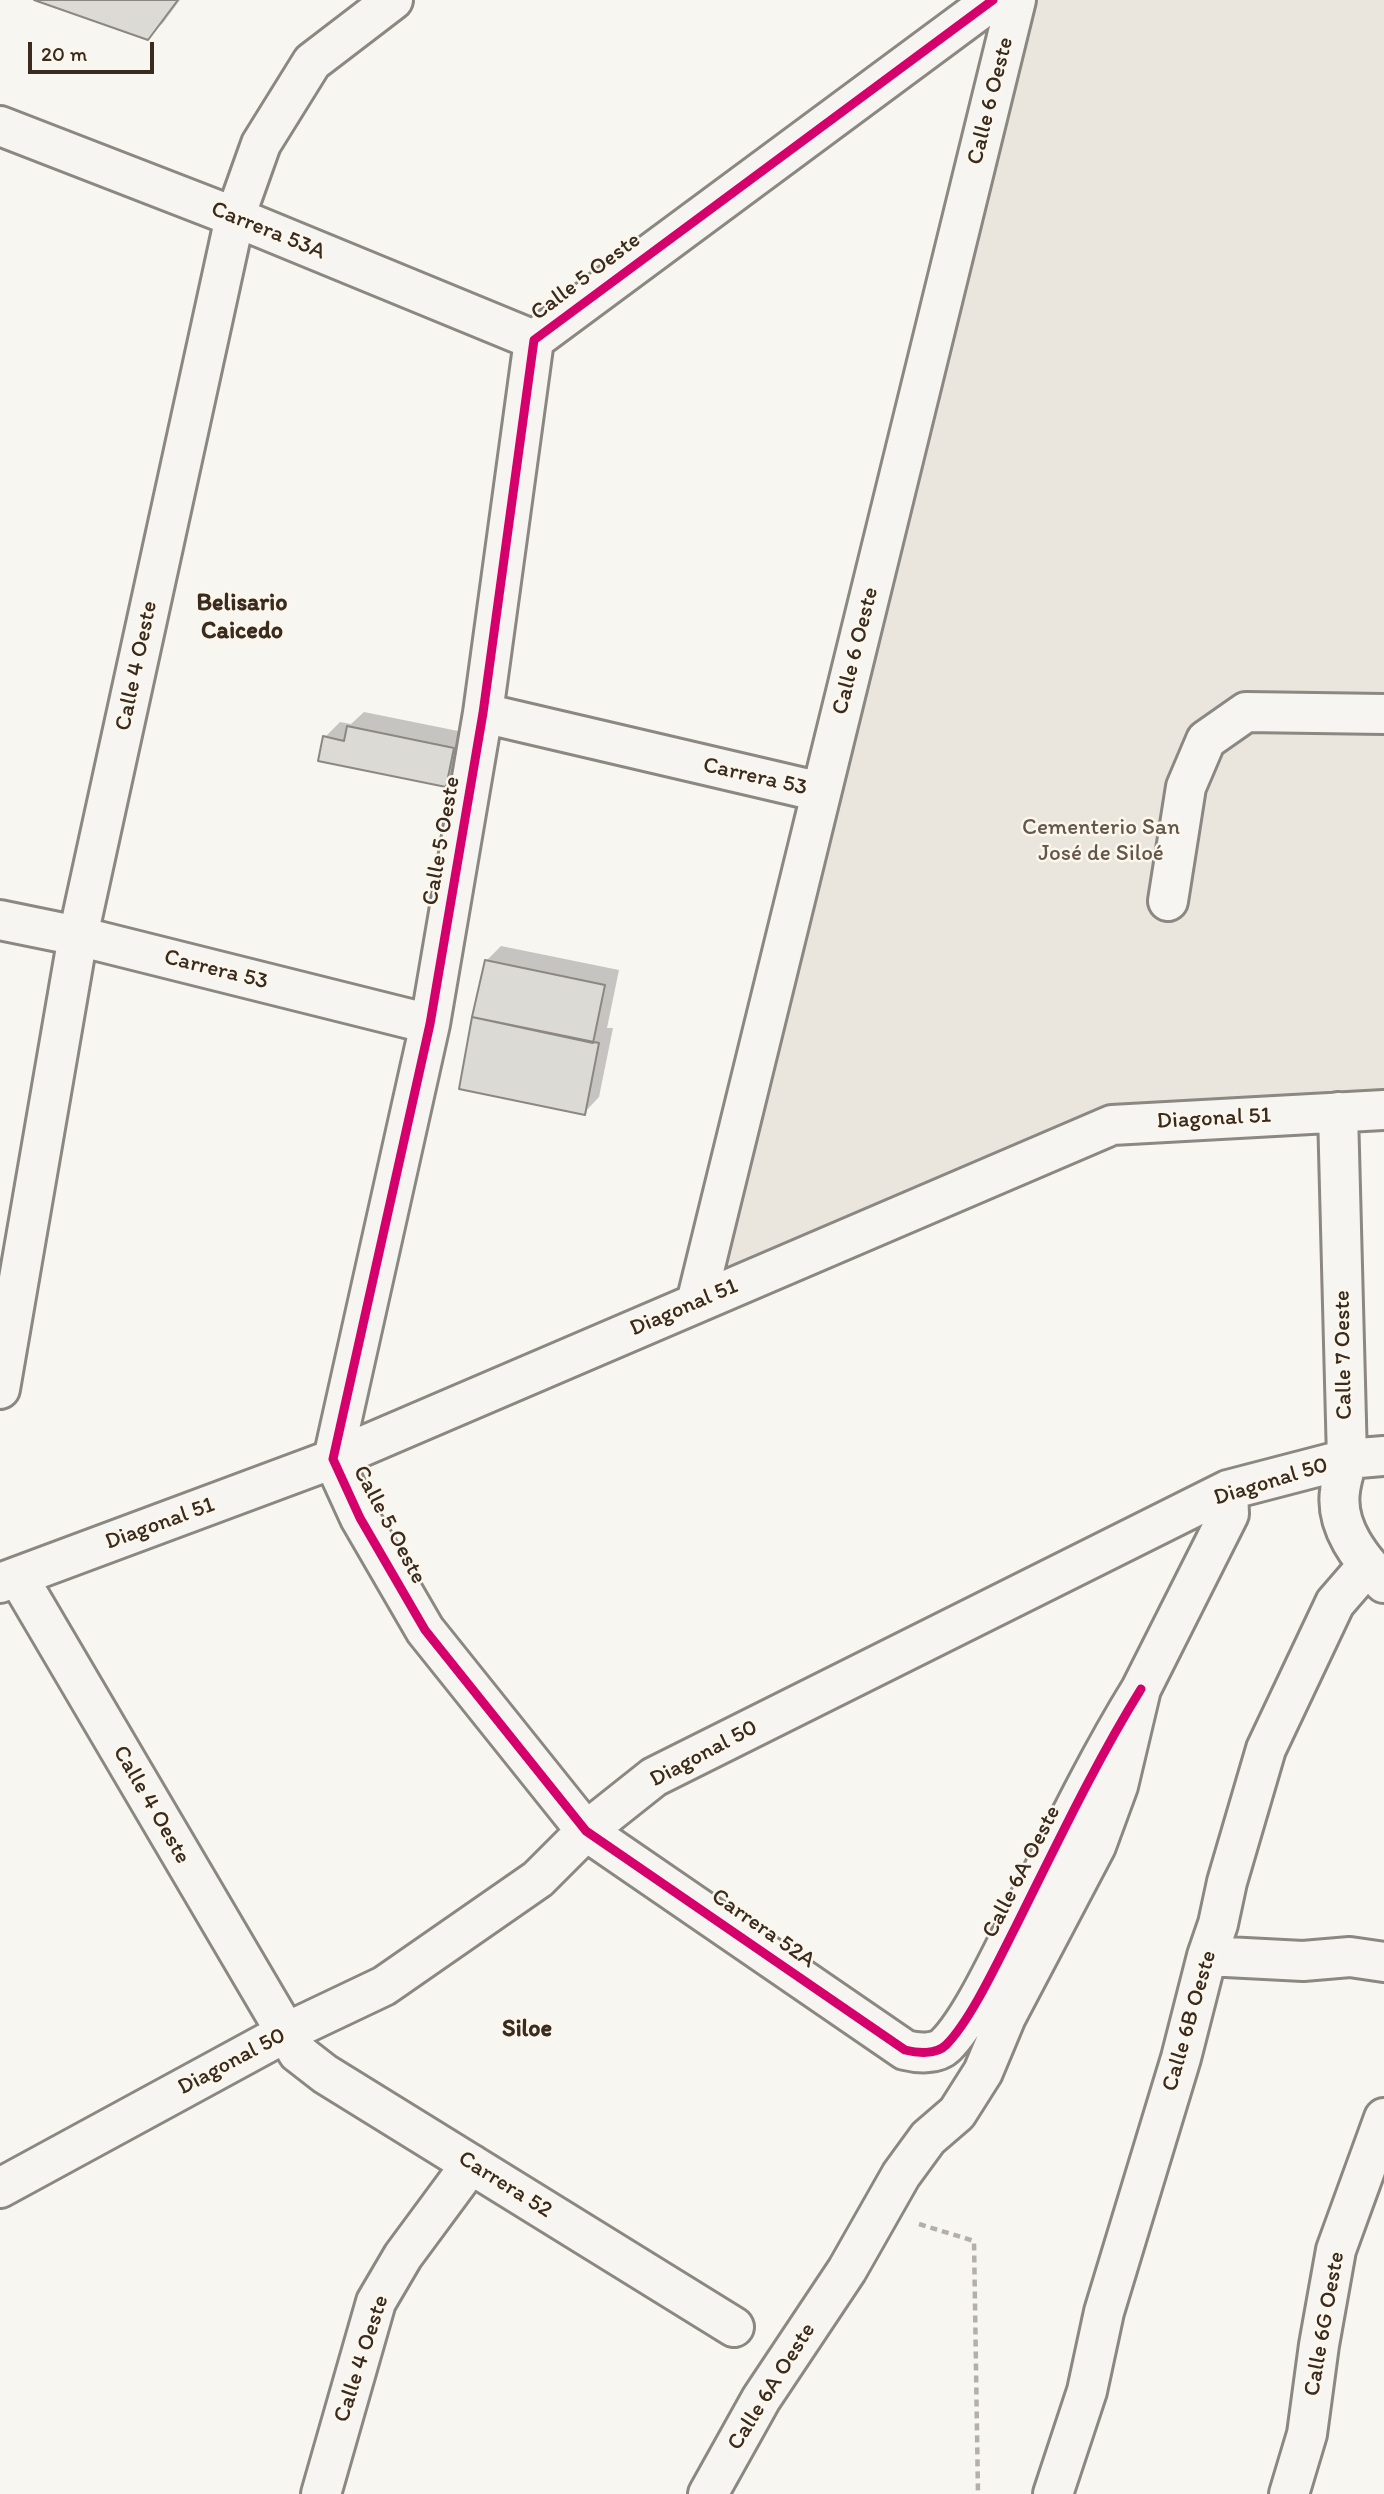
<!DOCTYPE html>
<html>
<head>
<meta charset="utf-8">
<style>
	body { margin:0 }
	#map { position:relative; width:1384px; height:2494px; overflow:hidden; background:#f8f6f0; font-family:Itim,sans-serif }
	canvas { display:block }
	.scale { position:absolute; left:28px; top:42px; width:126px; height:32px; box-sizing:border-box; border:4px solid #3b2a1e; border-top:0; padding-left:9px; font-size:21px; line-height:24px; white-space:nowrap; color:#3b2a1e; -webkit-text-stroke:5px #fbf7ec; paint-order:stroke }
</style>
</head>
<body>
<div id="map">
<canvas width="1384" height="2494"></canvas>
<div class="scale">20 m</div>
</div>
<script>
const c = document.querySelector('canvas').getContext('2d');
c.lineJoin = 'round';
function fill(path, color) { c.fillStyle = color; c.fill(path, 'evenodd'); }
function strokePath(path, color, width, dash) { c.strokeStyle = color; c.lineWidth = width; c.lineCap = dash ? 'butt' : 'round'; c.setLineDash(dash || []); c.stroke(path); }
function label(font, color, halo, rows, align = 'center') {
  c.font = font + ' Itim,sans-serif'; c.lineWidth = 5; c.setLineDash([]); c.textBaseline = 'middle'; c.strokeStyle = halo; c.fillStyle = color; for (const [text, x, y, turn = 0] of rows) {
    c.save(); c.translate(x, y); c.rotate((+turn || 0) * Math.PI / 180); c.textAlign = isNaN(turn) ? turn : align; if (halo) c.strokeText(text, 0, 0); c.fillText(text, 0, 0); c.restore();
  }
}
const green = new Path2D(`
	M 1016,0 L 1384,0 L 1384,1110 L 1112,1125 L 696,1303 Z`);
const shadow = new Path2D(`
	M 39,0 L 180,0 L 163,23 L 147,38 Z
	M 364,712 L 468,733 L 460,770 L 445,785 L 325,737 L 340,722 L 351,724 Z
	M 501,946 L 619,970 L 607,1028 L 613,1028 L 599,1097 L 584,1113 L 486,961 Z`);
const building = new Path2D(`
	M 34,0 L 178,0 L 148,40 Z
	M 347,726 L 454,748 L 446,787 L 318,761 L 323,736 L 344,741 Z
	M 485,960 L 605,985 L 593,1043 L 472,1017 Z
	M 472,1017 L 599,1043 L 585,1115 L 459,1089 Z`);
const path = new Path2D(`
	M 919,2224 L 974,2241 L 978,2494`);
const minor = new Path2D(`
	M 993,0 L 534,340 L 483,713 L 430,1024 L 333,1459 L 360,1518 L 425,1630 L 586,1831 L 905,2050 C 917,2053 936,2055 946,2045 C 971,2020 999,1959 1016,1926 C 1056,1846 1094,1765 1141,1689
	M 0,126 L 235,217 L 534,340
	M 483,713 L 821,792
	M 1168,901 L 1186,787 L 1206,740 L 1246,712 L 1384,714
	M 0,920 L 78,936 L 430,1024
	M 1338,1112 L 1347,1459 C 1345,1470 1341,1481 1340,1491 C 1335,1527 1361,1559 1384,1583
	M 696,1303 L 1016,0
	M 0,1389 L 78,936 L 235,217 L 261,144 L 312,62 L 393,0
	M 18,1577 L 298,2053 L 325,2074 L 734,2327
	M 0,1583 L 333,1459 L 1112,1125 L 1384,1110
	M 1207,1956 L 1303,1961 L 1350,1957 L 1384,1962
	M 0,2188 L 285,2033 L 384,1986 L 538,1879 L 586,1831 L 654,1777 L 1228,1490 L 1347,1459 L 1384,1456
	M 321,2494 L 376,2302 L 403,2256 L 471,2164
	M 708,2494 L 761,2399 L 847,2270 L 901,2175 L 928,2138 L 957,2113 L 983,2072 L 1006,2017 L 1096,1846 L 1118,1786 L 1141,1689 L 1229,1514 L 1228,1490
	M 1053,2494 L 1087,2391 L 1104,2312 L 1181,2058 L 1207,1956 L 1218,1924 L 1227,1882 L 1266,1749 L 1335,1603 L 1367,1566
	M 1289,2494 L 1307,2434 L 1319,2345 L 1336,2250 L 1384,2118`);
const cycleway = new Path2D(`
	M 993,0 L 534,340 L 483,713 L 430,1024 L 333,1459 L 360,1518 L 425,1630 L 586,1831 L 905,2050 C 917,2053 936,2055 946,2045 C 971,2020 999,1959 1016,1926 C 1056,1846 1094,1765 1141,1689`);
const streetNames = [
	["Calle 6 Oeste",991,101,-76],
	["Carrera 53A",268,231,22],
	["Calle 5 Oeste",586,277,-37],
	["Calle 6 Oeste",856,651,-76],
	["Calle 4 Oeste",137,666,-78],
	["Carrera 53",755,777,13],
	["Calle 5 Oeste",442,841,-80],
	["Carrera 53",216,970,14],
	["Diagonal 51",1214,1119,-3],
	["Diagonal 51",684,1308,-23],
	["Calle 7 Oeste",1344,1355,-91],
	["Diagonal 50",1271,1482,-17],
	["Diagonal 51",160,1524,-20],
	["Calle 5 Oeste",389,1525,62],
	["Diagonal 50",704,1754,-28],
	["Calle 4 Oeste",151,1805,60],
	["Calle 6A Oeste",1022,1872,-63],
	["Carrera 52A",763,1929,35],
	["Calle 6B Oeste",1190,2021,-74],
	["Diagonal 50",232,2062,-28],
	["Carrera 52",505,2185,32],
	["Calle 6G Oeste",1325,2324,-80],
	["Calle 4 Oeste",362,2359,-72],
	["Calle 6A Oeste",772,2387,-58]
];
const parkNames = [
	["Cementerio San",1101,828],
	["José de Siloé",1101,854]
];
const neighbourhoodNames = [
	["Belisario",242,604],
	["Caicedo",242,632],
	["Siloe",527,2030]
];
fill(green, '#eae6dd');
fill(shadow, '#0003');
fill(building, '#dcdad5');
strokePath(building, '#8b8781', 2);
strokePath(minor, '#8b8781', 44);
strokePath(path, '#b3b0ac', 4.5, [7, 5]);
strokePath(minor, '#f6f5f1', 38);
strokePath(cycleway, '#d6006c', 9);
label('23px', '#3b2a1e', '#fbf7ec', streetNames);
label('23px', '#64564a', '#fbf7ec', parkNames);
label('bold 24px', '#3b2a1e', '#fbf7ec', neighbourhoodNames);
</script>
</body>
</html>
